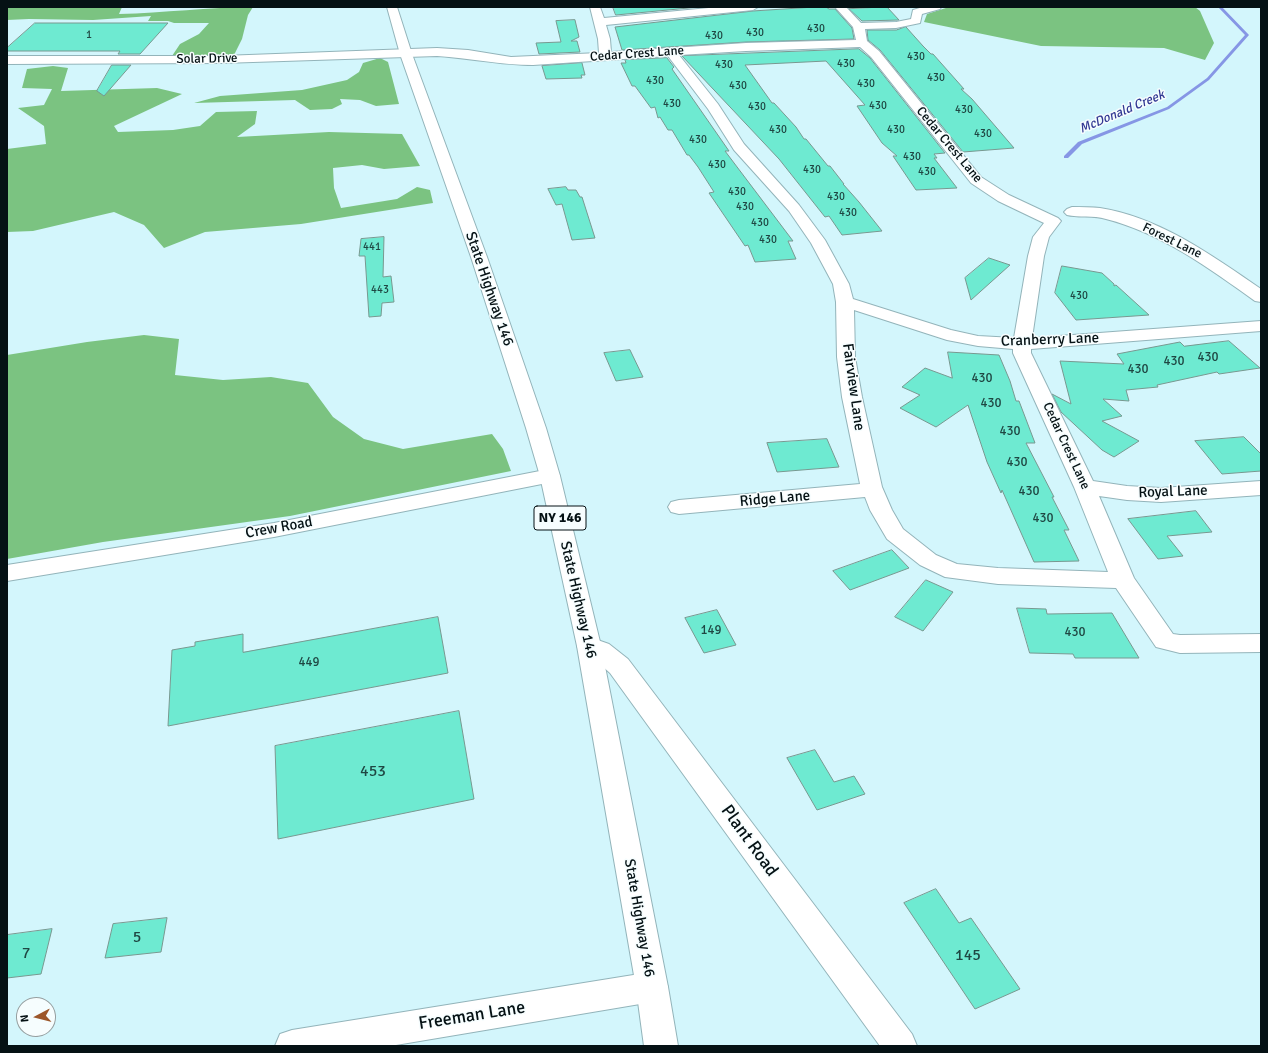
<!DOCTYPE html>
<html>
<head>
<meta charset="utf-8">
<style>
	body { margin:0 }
	#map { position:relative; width:1268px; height:1053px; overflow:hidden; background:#d3f6fc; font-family:Signika,sans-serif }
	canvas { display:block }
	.frame { position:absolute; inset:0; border:8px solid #051114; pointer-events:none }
	.north { position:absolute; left:16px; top:997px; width:40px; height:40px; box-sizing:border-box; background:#f6fdfe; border:1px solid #969fa0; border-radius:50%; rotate:263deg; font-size:11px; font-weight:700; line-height:16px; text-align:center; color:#051114 }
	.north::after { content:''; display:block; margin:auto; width:14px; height:18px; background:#9c572b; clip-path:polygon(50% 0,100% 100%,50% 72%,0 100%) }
</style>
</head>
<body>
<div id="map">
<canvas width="1268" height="1053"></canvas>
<div class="frame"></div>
<div class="north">N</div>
</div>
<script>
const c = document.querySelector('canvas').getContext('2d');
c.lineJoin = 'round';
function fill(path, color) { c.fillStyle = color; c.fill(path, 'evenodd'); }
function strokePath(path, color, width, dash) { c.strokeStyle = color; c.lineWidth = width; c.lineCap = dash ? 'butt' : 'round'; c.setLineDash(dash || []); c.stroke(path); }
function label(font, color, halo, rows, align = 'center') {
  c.font = font + ' Signika,sans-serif'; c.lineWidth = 3; c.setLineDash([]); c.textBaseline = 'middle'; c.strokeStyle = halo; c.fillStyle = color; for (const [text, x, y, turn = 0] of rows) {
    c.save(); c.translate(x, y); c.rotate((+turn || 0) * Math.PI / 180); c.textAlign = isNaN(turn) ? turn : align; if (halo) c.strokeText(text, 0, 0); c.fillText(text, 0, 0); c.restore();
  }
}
const forest = new Path2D(`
	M 7,7 L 122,7 L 119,14 C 164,13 209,7 253,7 L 248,15 L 242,39 L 234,55 L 172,56 L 180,44 L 199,34 L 209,23 L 174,23 L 168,21 L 148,21 L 151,16 L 93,20 L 29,19 L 7,20 Z
	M 949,7 L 1195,7 L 1200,11 L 1214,43 L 1205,60 L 1164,48 L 1041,46 L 924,22 L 927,14 Z
	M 380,58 L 388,62 L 399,104 L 376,106 L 360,100 L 340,99 L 342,104 L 332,109 L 310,110 L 295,100 L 194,103 L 220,96 L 302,90 L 347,80 L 359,72 L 363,63 Z
	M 53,66 L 68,68 L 61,91 L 157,88 L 182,94 L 114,126 L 118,132 L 173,130 L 200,126 L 216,112 L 257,111 L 255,124 L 237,137 L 329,132 L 402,134 L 420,166 L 384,169 L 362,165 L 333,168 L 334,188 L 341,208 L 397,199 L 417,187 L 430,190 L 433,203 L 301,224 L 205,232 L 164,248 L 144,225 L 114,212 L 33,231 L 7,232 L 7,149 L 46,144 L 44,126 L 18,108 L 44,105 L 52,89 L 22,88 L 27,69 Z
	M 144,335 L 179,339 L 175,375 L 223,380 L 271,377 L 308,383 L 333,417 L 364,439 L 403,449 L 492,434 L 503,449 L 511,471 L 290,516 L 103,542 L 7,559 L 7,355 L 87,342 Z`);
const stream = new Path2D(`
	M 1218,7 L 1222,7 L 1249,35 L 1209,80 L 1169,109 L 1082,144 L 1068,158 L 1064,158 L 1064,156 L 1078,142 L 1167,107 L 1207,78 L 1245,35 Z`);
const building = new Path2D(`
	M 613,7 L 699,7 L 616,15 Z
	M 815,7 L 826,7 L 829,9 L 835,9 L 852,28 L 854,39 L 746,42 L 622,50 L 615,27 L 753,11 Z
	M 887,7 L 899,20 L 862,21 L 849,9 Z
	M 575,20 L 579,37 L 571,41 L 577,41 L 580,52 L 539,54 L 536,43 L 561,42 L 556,21 Z
	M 35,23 L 168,23 L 140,54 L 118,54 L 120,51 L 7,51 L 7,48 Z
	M 906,27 L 923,46 L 931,54 L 933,54 L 964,89 L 961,89 L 972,99 L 1014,148 L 963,152 L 880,50 L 868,40 L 867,30 L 896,30 Z
	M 859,49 L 870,58 L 945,153 L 934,154 L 937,158 L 934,158 L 957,188 L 916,190 L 893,156 L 897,156 L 882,143 L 857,106 L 865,105 L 826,61 L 745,65 L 772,103 L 774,103 L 796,127 L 804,139 L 806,139 L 828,166 L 830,166 L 844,184 L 843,184 L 859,202 L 882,231 L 842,235 L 829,216 L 825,217 L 779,159 L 682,56 Z
	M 667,58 L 674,67 L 672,69 L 729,151 L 725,151 L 793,241 L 788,241 L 796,259 L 755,262 L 748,245 L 745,246 L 709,193 L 714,192 L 698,167 L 689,155 L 687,155 L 672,130 L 668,130 L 660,117 L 658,118 L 655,107 L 651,108 L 635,86 L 632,86 L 621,63 L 626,63 L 625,60 Z
	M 582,63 L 585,75 L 581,75 L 582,78 L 546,79 L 542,66 Z
	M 112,65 L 131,65 L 104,96 L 97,91 Z
	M 566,187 L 568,190 L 576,190 L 580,197 L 582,197 L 595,238 L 572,240 L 562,204 L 556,205 L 548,189 Z
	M 384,237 L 383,277 L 391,276 L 394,302 L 382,303 L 381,316 L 369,317 L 365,256 L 359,256 L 361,239 Z
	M 989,258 L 1010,265 L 971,300 L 965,278 Z
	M 1062,266 L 1102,273 L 1114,284 L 1114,286 L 1116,285 L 1149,315 L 1076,320 L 1055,293 Z
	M 1229,341 L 1260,368 L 1219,374 L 1217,372 L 1157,385 L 1158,387 L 1126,390 L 1129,401 L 1103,399 L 1122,416 L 1102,421 L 1139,441 L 1114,457 L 1102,450 L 1061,412 L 1052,394 L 1071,404 L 1060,361 L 1124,364 L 1117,354 L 1180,342 L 1184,346 Z
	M 630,350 L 643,377 L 616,381 L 604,353 Z
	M 948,352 L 999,355 L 1010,381 L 1016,401 L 1019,401 L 1035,443 L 1026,443 L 1054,497 L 1052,497 L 1069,530 L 1064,530 L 1079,561 L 1034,562 L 1002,490 L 1001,493 L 987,462 L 968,405 L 936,427 L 900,408 L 920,395 L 902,387 L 925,368 L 952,378 Z
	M 1244,437 L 1261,454 L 1261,471 L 1222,474 L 1195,441 Z
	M 827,439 L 839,467 L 777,472 L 767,443 Z
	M 1196,511 L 1212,532 L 1167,536 L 1183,556 L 1158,559 L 1128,519 Z
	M 892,550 L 909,568 L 850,590 L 833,571 Z
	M 926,580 L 953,592 L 923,631 L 895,617 Z
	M 1017,608 L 1046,609 L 1047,614 L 1112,613 L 1139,658 L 1075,658 L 1073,654 L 1030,653 Z
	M 717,610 L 736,645 L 704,653 L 685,618 Z
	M 438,617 L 448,673 L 168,726 L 172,650 L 195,646 L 195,642 L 243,634 L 243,652 Z
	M 459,711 L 474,799 L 278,839 L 275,746 Z
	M 815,750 L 834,782 L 854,776 L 865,794 L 817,810 L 787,758 Z
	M 936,889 L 959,923 L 971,918 L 1020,989 L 975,1009 L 904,903 Z
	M 167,918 L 161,952 L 105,958 L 113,924 Z
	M 52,929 L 41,974 L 7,978 L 7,935 Z`);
const minor = new Path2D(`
	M 590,7 L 600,7 L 604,18 L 719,7 L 758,7 L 753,10 L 606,25 L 610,39 L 611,52 L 746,43 L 856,40 L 853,27 L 835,7 L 846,7 L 861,23 L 896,22 L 911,19 L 913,10 L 923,7 L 941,7 L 940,9 L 922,14 L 920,23 L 896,28 L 865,29 L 867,41 L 879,51 L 981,177 L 1009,195 L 1058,218 L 1061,221 L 1049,237 L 1044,256 L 1032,338 L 1261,321 L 1261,331 L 1031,349 L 1031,353 L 1093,481 L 1127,486 L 1161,488 L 1261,481 L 1261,495 L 1161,502 L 1127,500 L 1099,496 L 1134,578 L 1173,634 L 1180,635 L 1261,634 L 1261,652 L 1180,653 L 1156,647 L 1116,588 L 998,584 L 945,577 L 920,565 L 887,539 L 870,510 L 865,497 L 679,514 L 671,512 L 668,507 L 671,502 L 679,500 L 860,484 L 842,397 L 837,357 L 836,302 L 833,284 L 811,243 L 789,211 L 734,150 L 708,109 L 668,56 L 533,65 C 501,65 469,58 437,56 L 222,63 L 7,64 L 7,56 L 222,56 L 437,48 L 468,50 L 511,57 L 599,53 L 598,39 ZM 860,47 L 871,57 L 971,183 L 998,201 L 1044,223 L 1033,237 L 1028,256 L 1014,338 L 978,336 L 951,330 L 853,299 L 849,284 L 825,240 L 799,205 L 744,144 L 718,104 L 679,55 L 746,51 ZM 854,310 L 947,340 L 978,346 L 1013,349 L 1013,353 L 1074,487 L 1108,572 L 998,568 L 957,564 L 936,555 L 903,529 L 892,510 L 882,487 L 862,397 L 855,357 Z
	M 1072,207 C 1081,207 1091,207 1100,208 C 1159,217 1213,256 1261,289 L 1261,302 L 1255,301 C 1209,268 1161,233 1106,219 C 1093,215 1079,218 1067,215 L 1064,212 L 1067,209 Z
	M 550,469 L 557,471 L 560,476 L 557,481 L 274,537 L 7,581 L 7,565 L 274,523 Z
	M 589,637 L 609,644 L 628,659 L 912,1034 L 917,1046 L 880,1046 L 610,673 L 591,656 L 580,652 L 577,646 L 580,640 Z
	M 652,972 L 663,976 L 668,987 L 663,998 L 652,1002 L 390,1046 L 275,1046 L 280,1034 L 292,1030 Z`);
const major = new Path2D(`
	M 387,7 L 397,7 L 412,54 L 487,257 L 546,428 L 560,476 L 601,646 L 668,987 L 678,1046 L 644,1046 L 636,987 L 577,646 L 540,476 L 526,428 L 471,257 L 400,54 Z`);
const farNumbernames = [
	["430",816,29],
	["430",755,33],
	["1",89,35],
	["430",714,36],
	["430",916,57],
	["430",846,64],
	["430",724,65],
	["430",936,78],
	["430",655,81],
	["430",866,84],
	["430",738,86],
	["430",672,104],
	["430",878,106],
	["430",757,107],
	["430",964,110],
	["430",778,130],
	["430",896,130],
	["430",983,134],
	["430",698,140],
	["430",912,157],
	["430",717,165],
	["430",812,170],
	["430",927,172],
	["430",737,192],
	["430",836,197],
	["430",745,207],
	["430",848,213],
	["430",760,223],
	["430",768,240],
	["441",372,247],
	["443",380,290],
	["430",1079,296]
];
const farStreetnames = [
	["Cedar Crest Lane",637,54,-4],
	["Solar Drive",207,59,-1],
	["Cedar Crest Lane",949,145,50],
	["Forest Lane",1172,241,26],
	["Cedar Crest Lane",1066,446,65]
];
const farWaternames = [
	["McDonald Creek",1122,112,-23]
];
const numberNames = [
	["430",1208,358],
	["430",1174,362],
	["430",1138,370],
	["430",982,379],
	["430",991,404],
	["430",1010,432],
	["430",1017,463],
	["430",1029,492],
	["430",1043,519],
	["149",711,631],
	["430",1075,633],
	["449",309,663]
];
const shields = [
	[560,518,52]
];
const shieldNames = [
	["NY 146",560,518]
];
const streetNames = [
	["State Highway 146",489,289,71],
	["Cranberry Lane",1050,340,-2],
	["Fairview Lane",853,387,82],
	["Royal Lane",1173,492,-2],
	["Ridge Lane",775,499,-5],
	["Crew Road",279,528,-10],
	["State Highway 146",578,600,77],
	["State Highway 146",639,918,80]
];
const nearNumbernames = [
	["453",373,772],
	["5",137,938],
	["7",26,954],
	["145",968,956]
];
const nearStreetnames = [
	["Plant Road",749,841,54],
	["Freeman Lane",472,1016,-9]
];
fill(forest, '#7bc381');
fill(stream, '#8696e5');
fill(building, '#6eead1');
strokePath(building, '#789890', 1);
strokePath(minor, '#93b4ba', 2);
strokePath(major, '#93b4ba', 2);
fill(minor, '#fff');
fill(major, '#fff');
label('11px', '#1f4743', null, farNumbernames);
label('13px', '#051114', '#f6fdfe', farStreetnames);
label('italic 13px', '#313893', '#f6fdfe', farWaternames);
label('13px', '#1f4743', null, numberNames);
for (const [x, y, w] of shields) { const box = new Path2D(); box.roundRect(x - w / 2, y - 12, w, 24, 3); c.fillStyle = '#f6fdfe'; c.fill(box); strokePath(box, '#051114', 1); }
label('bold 14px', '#051114', null, shieldNames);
label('15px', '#051114', '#f6fdfe', streetNames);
label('16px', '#1f4743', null, nearNumbernames);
label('18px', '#051114', '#f6fdfe', nearStreetnames);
</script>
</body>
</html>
